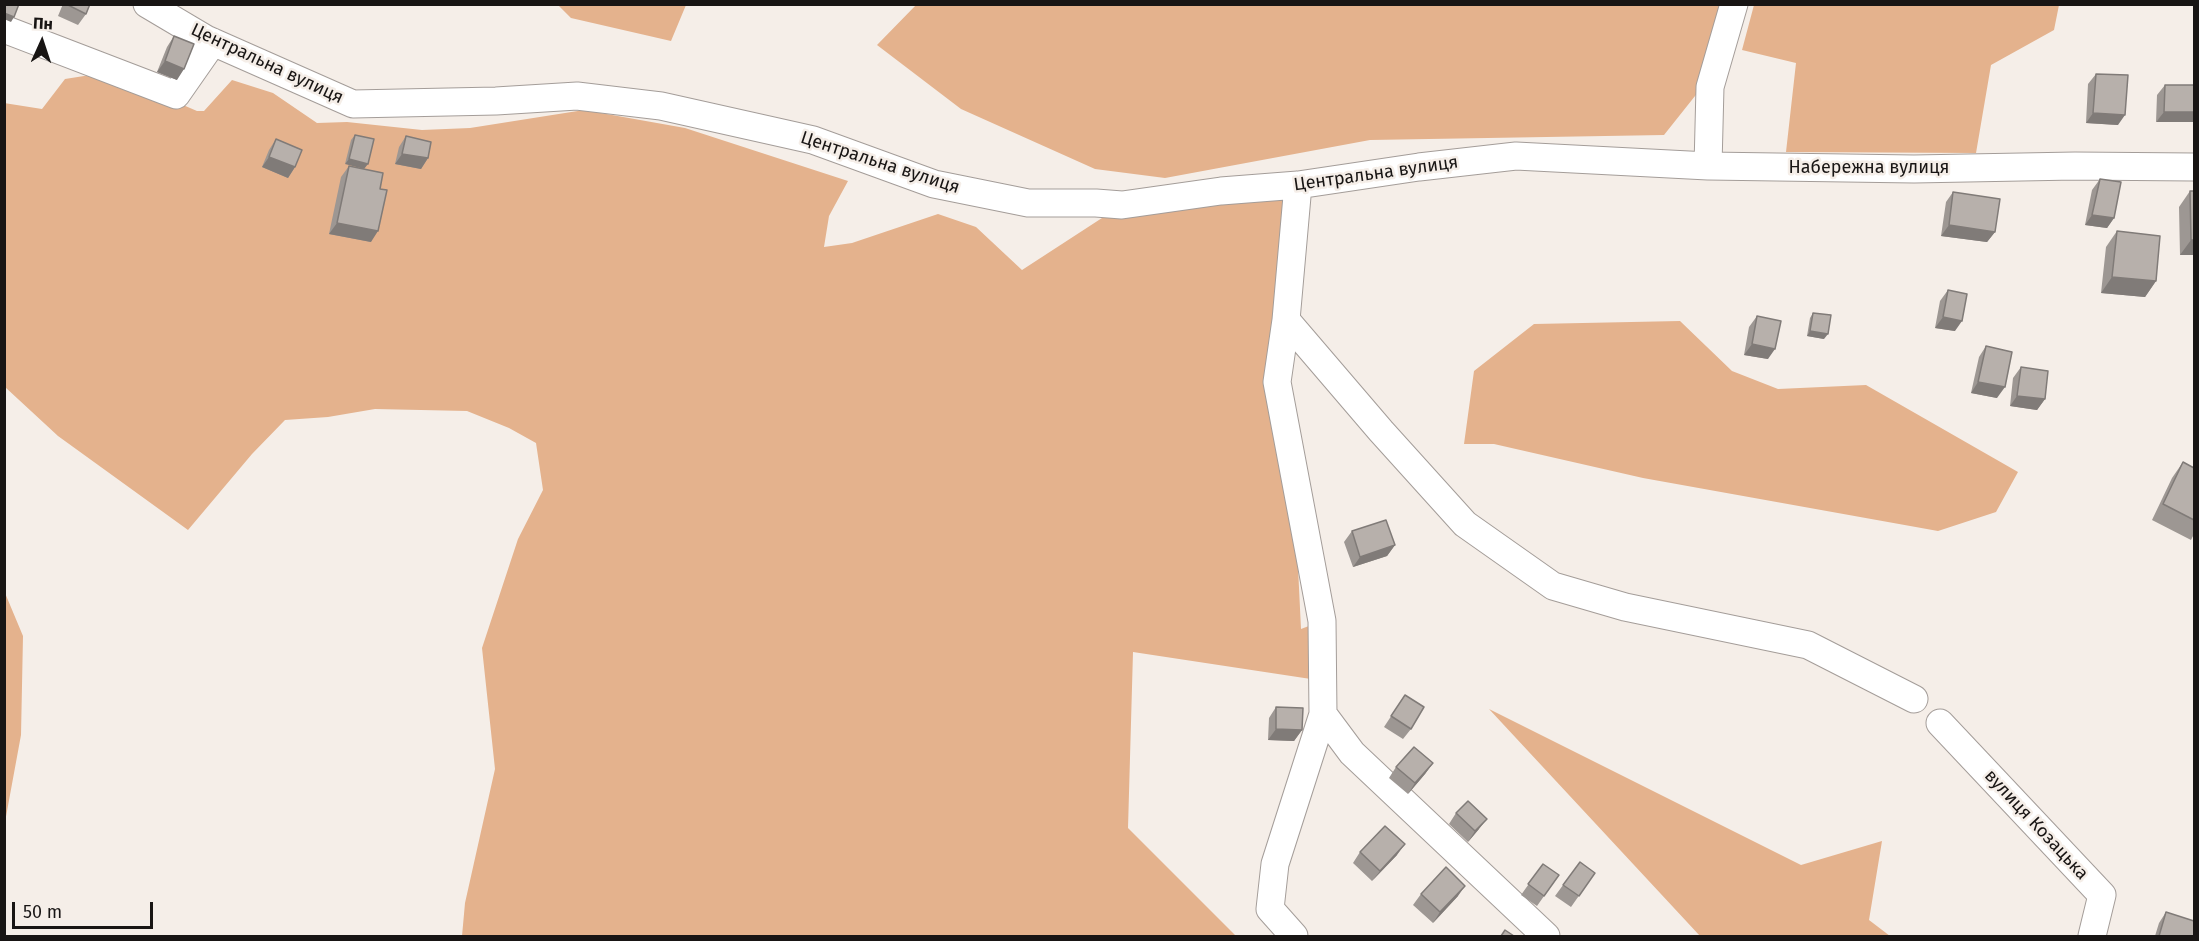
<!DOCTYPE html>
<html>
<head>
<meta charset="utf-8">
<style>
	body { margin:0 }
	#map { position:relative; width:2199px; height:941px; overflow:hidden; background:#f5eee8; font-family:"Fira Sans",sans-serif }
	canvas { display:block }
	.frame { position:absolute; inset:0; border:6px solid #181514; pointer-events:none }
	.north { position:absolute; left:12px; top:12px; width:60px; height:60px; -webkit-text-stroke:4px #f5eee8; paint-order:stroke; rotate:3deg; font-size:16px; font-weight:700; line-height:24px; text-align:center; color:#181514 }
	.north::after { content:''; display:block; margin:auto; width:21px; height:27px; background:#181514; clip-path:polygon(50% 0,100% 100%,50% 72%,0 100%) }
	.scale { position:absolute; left:12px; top:902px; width:141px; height:27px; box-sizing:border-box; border:3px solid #181514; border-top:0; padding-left:8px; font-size:18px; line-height:21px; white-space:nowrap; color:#181514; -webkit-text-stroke:4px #f5eee8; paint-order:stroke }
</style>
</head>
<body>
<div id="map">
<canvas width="2199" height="941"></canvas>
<div class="frame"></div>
<div class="north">Пн</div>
<div class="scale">50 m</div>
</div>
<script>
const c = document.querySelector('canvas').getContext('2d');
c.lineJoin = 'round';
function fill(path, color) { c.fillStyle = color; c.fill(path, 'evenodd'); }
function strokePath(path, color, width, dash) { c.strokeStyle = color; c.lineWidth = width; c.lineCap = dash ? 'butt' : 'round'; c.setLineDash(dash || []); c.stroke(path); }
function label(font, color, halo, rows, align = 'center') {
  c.font = font + ' "Fira Sans",sans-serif'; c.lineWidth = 5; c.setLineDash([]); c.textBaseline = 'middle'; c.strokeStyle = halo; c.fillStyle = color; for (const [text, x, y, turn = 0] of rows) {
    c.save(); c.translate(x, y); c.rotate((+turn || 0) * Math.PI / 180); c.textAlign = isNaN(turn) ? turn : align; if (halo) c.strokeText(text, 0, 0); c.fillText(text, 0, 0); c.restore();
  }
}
const green = new Path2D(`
	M 917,4 L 1725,5 L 1699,91 L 1664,135 L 1370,140 L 1165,178 L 1095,169 L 961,109 L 877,45 Z
	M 558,5 L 686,5 L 671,41 L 571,18 Z
	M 1754,5 L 1754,4 L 2059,5 L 2054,30 L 1991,65 L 1976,153 L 1786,152 L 1796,63 L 1742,50 Z
	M 84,76 L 118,77 L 197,111 L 204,111 L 232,80 L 273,93 L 317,123 L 347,122 L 422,130 L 470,128 L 584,110 L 685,128 L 848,181 L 829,216 L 824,247 L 852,243 L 938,214 L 976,227 L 1022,270 L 1122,205 L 1298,185 L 1286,320 L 1301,629 L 1322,621 L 1324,681 L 1133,652 L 1128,828 L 1236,936 L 462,936 L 465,903 L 495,769 L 482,648 L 518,539 L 543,490 L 536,443 L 509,428 L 467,411 L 375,409 L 328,417 L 285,420 L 252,454 L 188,530 L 58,436 L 5,387 L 4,103 L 42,109 L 65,79 Z
	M 1680,321 L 1732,371 L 1778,389 L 1866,385 L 2018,472 L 1996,512 L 1938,531 L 1643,478 L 1494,444 L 1464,444 L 1474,371 L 1534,324 Z
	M 5,593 L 23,636 L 21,735 L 5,822 Z
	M 1489,709 L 1801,865 L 1882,841 L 1869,920 L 1890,936 L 1700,936 Z`);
const minor = new Path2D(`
	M 147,4 L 206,39 L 353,104 L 496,101 L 577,96 L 661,106 L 813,140 L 934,184 L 1028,203 L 1096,203 L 1122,205 L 1221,191 L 1298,185 L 1419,167 L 1516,156 L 1708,166 L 1914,169 L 2075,166 L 2194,167
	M 4,29 L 176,95 L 213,42
	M 1708,166 L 1710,87 L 1734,4
	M 1298,185 L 1286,320 L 1277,382 L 1322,621 L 1323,714 L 1352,753 L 1546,936
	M 1286,320 L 1381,431 L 1465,524 L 1553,586 L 1625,607 L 1808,645 L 1914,699
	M 1940,723 L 2102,895 L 2092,936
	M 1294,936 L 1270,909 L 1275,864 L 1323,714`);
const wall = new Path2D(`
	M 63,4 L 90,4 L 86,14 L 78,25 L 58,16 Z
	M 174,36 L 177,80 L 157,72 L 167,47 Z
	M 2096,74 L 2118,125 L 2086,123 L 2088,84 Z
	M 2165,85 L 2194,85 L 2156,122 L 2157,95 Z
	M 355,135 L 374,139 L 345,164 L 351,140 Z
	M 406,136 L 428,158 L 421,169 L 395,164 L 399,147 Z
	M 276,139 L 295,167 L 288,178 L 262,167 L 269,150 Z
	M 349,166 L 371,242 L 329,234 L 341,177 Z
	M 2100,179 L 2114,218 L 2107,228 L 2085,225 L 2092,190 Z
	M 2190,191 L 2194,255 L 2180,255 L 2179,207 Z
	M 1953,192 L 1995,232 L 1987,242 L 1941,236 L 1946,202 Z
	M 2117,231 L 2156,281 L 2145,297 L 2101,293 L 2106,247 Z
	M 1948,290 L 1955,331 L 1935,328 L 1940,301 Z
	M 1813,313 L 1824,339 L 1807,336 L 1810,318 Z
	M 1757,316 L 1768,359 L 1744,355 L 1749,327 Z
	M 1986,346 L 1997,398 L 1971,393 L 1979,357 Z
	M 2021,367 L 2045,399 L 2037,410 L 2010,406 L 2013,378 Z
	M 2183,462 L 2194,468 L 2194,534 L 2191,540 L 2152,520 L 2172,478 Z
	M 1352,531 L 1395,545 L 1387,556 L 1353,567 L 1344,542 Z
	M 1405,695 L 1411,729 L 1403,739 L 1384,727 Z
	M 1276,707 L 1302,730 L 1294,741 L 1268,740 L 1269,718 Z
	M 1433,763 L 1425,774 L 1408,794 L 1389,778 L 1396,767 Z
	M 1456,813 L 1479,829 L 1468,842 L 1449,824 Z
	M 1360,852 L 1397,855 L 1372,881 L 1353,863 Z
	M 1580,862 L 1595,873 L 1571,907 L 1555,896 Z
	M 1543,864 L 1559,875 L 1537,906 L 1521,895 Z
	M 1421,894 L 1458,896 L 1433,923 L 1413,905 Z
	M 2166,912 L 2194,936 L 2155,936 L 2159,923 Z`);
const shadedWall = new Path2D(`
	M 4,13 L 14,17 L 11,22 L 4,19 Z
	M 165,61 L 184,69 L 177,80 L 157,72 Z
	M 2164,112 L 2194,112 L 2194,122 L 2156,122 Z
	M 2093,113 L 2125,115 L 2118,125 L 2086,123 Z
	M 402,154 L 428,158 L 421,169 L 395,164 Z
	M 269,157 L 295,167 L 288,178 L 262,167 Z
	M 349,159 L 368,164 L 364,169 L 345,164 Z
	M 2092,215 L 2114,218 L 2107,228 L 2085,225 Z
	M 337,223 L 378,231 L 371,242 L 329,234 Z
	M 1949,225 L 1995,232 L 1987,242 L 1941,236 Z
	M 2191,240 L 2194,240 L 2194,255 L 2180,255 Z
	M 2112,277 L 2156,281 L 2145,297 L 2101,293 Z
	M 1943,317 L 1962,321 L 1955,331 L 1935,328 Z
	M 1810,331 L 1828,334 L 1824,339 L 1807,336 Z
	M 1752,344 L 1775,349 L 1768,359 L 1744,355 Z
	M 1978,382 L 2005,387 L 1997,398 L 1971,393 Z
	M 2017,396 L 2045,399 L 2037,410 L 2010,406 Z
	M 1395,545 L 1387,556 L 1353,567 L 1360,557 Z
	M 1276,729 L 1302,730 L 1294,741 L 1268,740 Z
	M 1433,763 L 1425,774 L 1408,794 L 1415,783 Z
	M 1487,819 L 1479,829 L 1468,842 L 1475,831 Z
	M 1405,844 L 1397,855 L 1372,881 L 1380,871 Z
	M 1465,886 L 1458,896 L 1433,923 L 1440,912 Z`);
const building = new Path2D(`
	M 4,4 L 19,4 L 14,17 L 4,13 Z
	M 66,4 L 90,4 L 86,14 Z
	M 174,36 L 194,44 L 184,69 L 165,61 Z
	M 2096,74 L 2128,75 L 2125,115 L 2093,113 Z
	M 2165,85 L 2194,85 L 2194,112 L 2164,112 Z
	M 355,135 L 374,139 L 368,164 L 349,159 Z
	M 406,136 L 431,142 L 428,158 L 402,154 Z
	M 276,139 L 302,150 L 295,167 L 269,157 Z
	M 349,166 L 383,173 L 380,189 L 387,190 L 378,231 L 337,223 Z
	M 2100,179 L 2121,182 L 2114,218 L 2092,215 Z
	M 2190,191 L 2194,191 L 2194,240 L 2191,240 Z
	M 1953,192 L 2000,199 L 1995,232 L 1949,225 Z
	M 2117,231 L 2160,236 L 2156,281 L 2112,277 Z
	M 1948,290 L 1967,294 L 1962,321 L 1943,317 Z
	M 1813,313 L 1831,315 L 1828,334 L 1810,331 Z
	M 1757,316 L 1781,321 L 1775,349 L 1752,344 Z
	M 1986,346 L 2012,352 L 2005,387 L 1978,382 Z
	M 2021,367 L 2048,371 L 2045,399 L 2017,396 Z
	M 2183,462 L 2194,468 L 2194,520 L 2163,504 Z
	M 1386,520 L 1395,545 L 1360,557 L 1352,531 Z
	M 1405,695 L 1424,707 L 1411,729 L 1391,716 Z
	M 1276,707 L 1303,708 L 1302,730 L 1276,729 Z
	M 1414,747 L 1433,763 L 1415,783 L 1396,767 Z
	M 1468,801 L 1487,819 L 1475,831 L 1456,813 Z
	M 1385,826 L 1405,844 L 1380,871 L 1360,852 Z
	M 1580,862 L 1595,873 L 1579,896 L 1563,885 Z
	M 1543,864 L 1559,875 L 1544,896 L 1528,884 Z
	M 1446,867 L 1465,886 L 1440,912 L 1421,894 Z
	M 2166,912 L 2194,921 L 2194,936 L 2159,936 Z
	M 1505,930 L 1514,936 L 1501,936 Z`);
const streetNames = [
	["Центральна вулиця",267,64,25],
	["Центральна вулиця",880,163,18],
	["Набережна вулиця",1869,168],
	["Центральна вулиця",1376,174,-8],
	["вулиця Козацька",2036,825,47]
];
fill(green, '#e4b28d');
strokePath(minor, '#a49d99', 29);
strokePath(minor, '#fff', 27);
fill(wall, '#9d9793');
fill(shadedWall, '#807b78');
fill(building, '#b7b0ab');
strokePath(building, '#807b78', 1.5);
label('18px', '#181514', '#f5eee8', streetNames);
</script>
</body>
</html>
